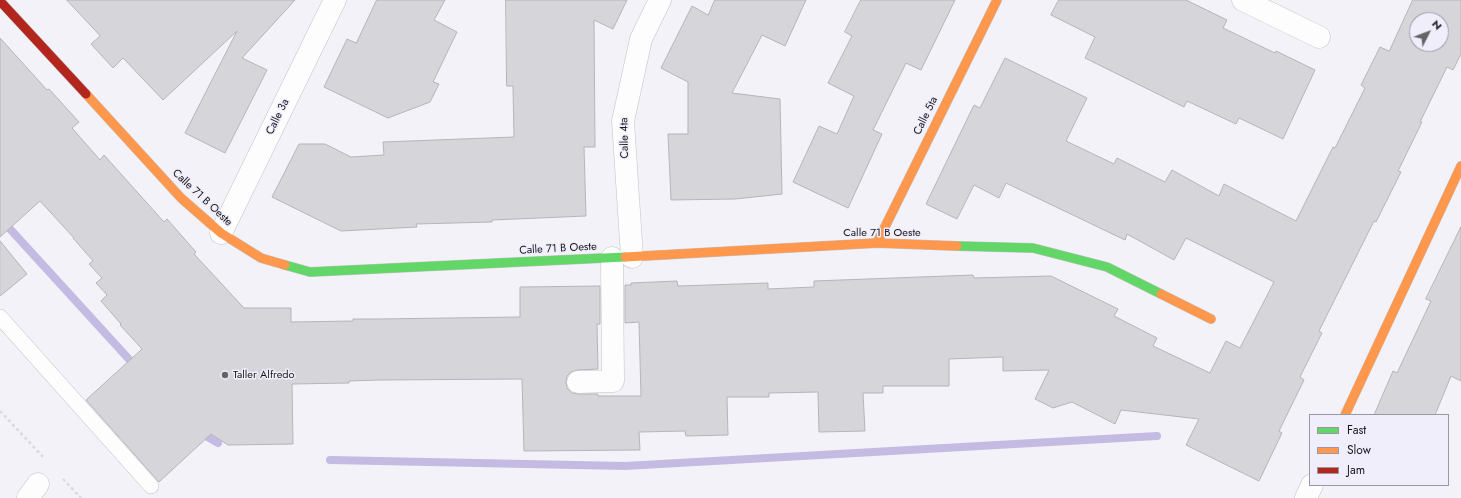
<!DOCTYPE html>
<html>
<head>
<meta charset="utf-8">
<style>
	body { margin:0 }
	#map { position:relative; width:1461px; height:498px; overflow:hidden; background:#f3f2f8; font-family:Jost,sans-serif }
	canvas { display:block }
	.legend { position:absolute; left:1309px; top:414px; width:140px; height:72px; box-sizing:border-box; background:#f1eefc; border:1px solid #9a98a2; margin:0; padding:5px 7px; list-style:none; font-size:12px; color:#18171c }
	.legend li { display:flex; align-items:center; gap:8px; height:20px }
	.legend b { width:20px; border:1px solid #9a98a2 }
	.north { position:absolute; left:1409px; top:12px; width:40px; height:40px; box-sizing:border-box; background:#f1eefc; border:1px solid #9a98a2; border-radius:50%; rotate:48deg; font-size:11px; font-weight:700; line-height:16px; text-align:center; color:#18171c }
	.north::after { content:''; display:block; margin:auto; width:14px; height:18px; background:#656469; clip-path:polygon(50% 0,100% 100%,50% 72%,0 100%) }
</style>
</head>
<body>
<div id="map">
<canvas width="1461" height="498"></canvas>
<ul class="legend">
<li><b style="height:5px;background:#63d668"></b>Fast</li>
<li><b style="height:5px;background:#ff974d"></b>Slow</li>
<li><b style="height:5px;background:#b3261e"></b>Jam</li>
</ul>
<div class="north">N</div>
</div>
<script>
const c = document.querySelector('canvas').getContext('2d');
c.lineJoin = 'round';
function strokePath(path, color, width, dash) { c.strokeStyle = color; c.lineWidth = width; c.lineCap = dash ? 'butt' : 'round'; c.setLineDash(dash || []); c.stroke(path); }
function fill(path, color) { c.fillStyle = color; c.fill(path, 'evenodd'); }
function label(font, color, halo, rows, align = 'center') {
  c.font = font + ' Jost,sans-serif'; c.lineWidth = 3; c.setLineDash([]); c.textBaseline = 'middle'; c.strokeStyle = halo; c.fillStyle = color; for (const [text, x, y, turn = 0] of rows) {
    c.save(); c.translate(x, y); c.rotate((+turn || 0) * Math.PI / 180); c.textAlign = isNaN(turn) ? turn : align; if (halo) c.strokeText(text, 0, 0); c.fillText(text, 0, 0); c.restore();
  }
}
const stream = new Path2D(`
	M 0,218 L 137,368
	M 199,432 L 218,443
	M 330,460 L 625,466 L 1157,436`);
const building = new Path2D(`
	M 67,0 L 295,0 L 242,58 L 267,70 L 225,153 L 185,133 L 237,31 L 163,100 L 123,58 L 113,68 L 91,44 L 100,36 Z
	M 377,0 L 445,0 L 434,20 L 457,32 L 433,82 L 439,84 L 430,102 L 388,118 L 324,87 L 347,39 L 356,43 Z
	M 506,0 L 627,0 L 613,29 L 594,20 L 595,147 L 584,147 L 586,216 L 492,220 L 492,222 L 416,224 L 417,227 L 341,231 L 272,197 L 299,144 L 325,144 L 351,157 L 384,155 L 383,142 L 514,137 L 513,86 L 507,86 Z
	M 715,0 L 806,0 L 785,46 L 762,35 L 732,93 L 780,99 L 782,194 L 735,199 L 671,200 L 668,134 L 688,134 L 688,82 L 661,68 L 692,6 L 708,15 Z
	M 861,0 L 955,0 L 921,70 L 906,63 L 873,130 L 882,134 L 848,208 L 793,182 L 819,126 L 837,134 L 854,96 L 828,83 L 852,36 L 845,32 Z
	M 1059,0 L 1186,0 L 1227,20 L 1223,28 L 1275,53 L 1276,51 L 1315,70 L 1283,139 L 1239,118 L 1236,124 L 1187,101 L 1184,107 L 1085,58 L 1095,37 L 1051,15 Z
	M 1413,0 L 1461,0 L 1461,54 L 1453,70 L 1447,67 L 1420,122 L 1422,122 L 1398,171 L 1401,172 L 1376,222 L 1374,221 L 1319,331 L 1322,333 L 1300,377 L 1304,380 L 1279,431 L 1282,433 L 1259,481 L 1186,445 L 1199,419 L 1121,410 L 1115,424 L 1072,402 L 1053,408 L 1035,399 L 1049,370 L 1003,371 L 1003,357 L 949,359 L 949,386 L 883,386 L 883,393 L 863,393 L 865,431 L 819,432 L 818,392 L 769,393 L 769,397 L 727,397 L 728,435 L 686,436 L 685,431 L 639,432 L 640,450 L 524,451 L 522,379 L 380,380 L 349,381 L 349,383 L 292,384 L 293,444 L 228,445 L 211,434 L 159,482 L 86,400 L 142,349 L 120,325 L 121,324 L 101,301 L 107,295 L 96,283 L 102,278 L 89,264 L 93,261 L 73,238 L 74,238 L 40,201 L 0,237 L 0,38 L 47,90 L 49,89 L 79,122 L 72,128 L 100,160 L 104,155 L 164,222 L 167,219 L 196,252 L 194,254 L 244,308 L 291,308 L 291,322 L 353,321 L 353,319 L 378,319 L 520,317 L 520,287 L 600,286 L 600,324 L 597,324 L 598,369 L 578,370 L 571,372 L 567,376 L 566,383 L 567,388 L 572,393 L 578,394 L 598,394 L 598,396 L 641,396 L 639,322 L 625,323 L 625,285 L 631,285 L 631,283 L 677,281 L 678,286 L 768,283 L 768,289 L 814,287 L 814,281 L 973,275 L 974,278 L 1051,276 L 1118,309 L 1114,316 L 1157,338 L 1153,346 L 1210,373 L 1226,341 L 1240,348 L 1274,282 L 1186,238 L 1174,260 L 1127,234 L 1125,240 L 1006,183 L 999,198 L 974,185 L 957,219 L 926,204 L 974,105 L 980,108 L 1005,58 L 1087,98 L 1066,141 L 1114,164 L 1117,158 L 1165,182 L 1172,170 L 1219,196 L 1224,184 L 1296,221 L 1333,147 L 1335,148 L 1365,88 L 1361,85 L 1380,47 L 1389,51 ZM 1417,20 L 1441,20 L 1441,44 L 1417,44 Z
	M 1461,227 L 1461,381 L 1451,376 L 1435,415 L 1374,415 L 1393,371 L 1397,373 L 1431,301 L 1426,299 Z
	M 0,241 L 27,274 L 0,296 Z`);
const path = new Path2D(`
	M 0,411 L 45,459
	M 63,479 L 81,498`);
const lane = new Path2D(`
	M 0,317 L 151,486`);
const street = new Path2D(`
	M 1243,0 L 1319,37
	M 221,233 L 335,0
	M 632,257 L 623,121 L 641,39 L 660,0
	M 578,382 L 613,381 L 612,258
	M 28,498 L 38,484
	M 1306,498 L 1312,485`);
const fast = new Path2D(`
	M 957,246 L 1033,248 L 1107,267 L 1161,294
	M 285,265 L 310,272 L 625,257`);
const slow = new Path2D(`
	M 86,94 L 181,198 L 221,233 L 261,258 L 285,265
	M 877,243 L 997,0
	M 625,257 L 877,243 L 957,246
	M 1161,294 L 1211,319
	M 1345,415 L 1461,166`);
const jam = new Path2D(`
	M 0,1 L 86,94`);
const markers = [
	[225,375,4,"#656469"]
];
const streetNames = [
	["Calle 5ta",926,116,-64],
	["Calle 3a",278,117,-64],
	["Calle 4ta",625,138,-91],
	["Calle 71 B Oeste",202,198,43],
	["Calle 71 B Oeste",882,233],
	["Calle 71 B Oeste",558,249,-3]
];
const poiNames = [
	["Taller Alfredo",233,375]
];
strokePath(stream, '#c4bbe2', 8);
fill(building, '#d6d5da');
strokePath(building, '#b5b4b9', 1);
strokePath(lane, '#c2c1c6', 16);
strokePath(street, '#c2c1c6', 23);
strokePath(fast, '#c2c1c6', 10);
strokePath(slow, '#c2c1c6', 10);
strokePath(jam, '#c2c1c6', 10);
strokePath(path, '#dad9dc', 2.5, [3, 3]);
strokePath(lane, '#fdfdfe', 15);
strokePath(street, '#fdfdfe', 22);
strokePath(fast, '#63d668', 9);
strokePath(slow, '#ff974d', 9);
strokePath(jam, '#b3261e', 9);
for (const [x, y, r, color] of markers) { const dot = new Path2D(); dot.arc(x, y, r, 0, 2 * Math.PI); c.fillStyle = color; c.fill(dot); strokePath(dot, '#f1eefc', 1.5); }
label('11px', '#18171c', '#f1eefc', streetNames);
label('11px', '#18171c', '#f1eefc', poiNames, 'left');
</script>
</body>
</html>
